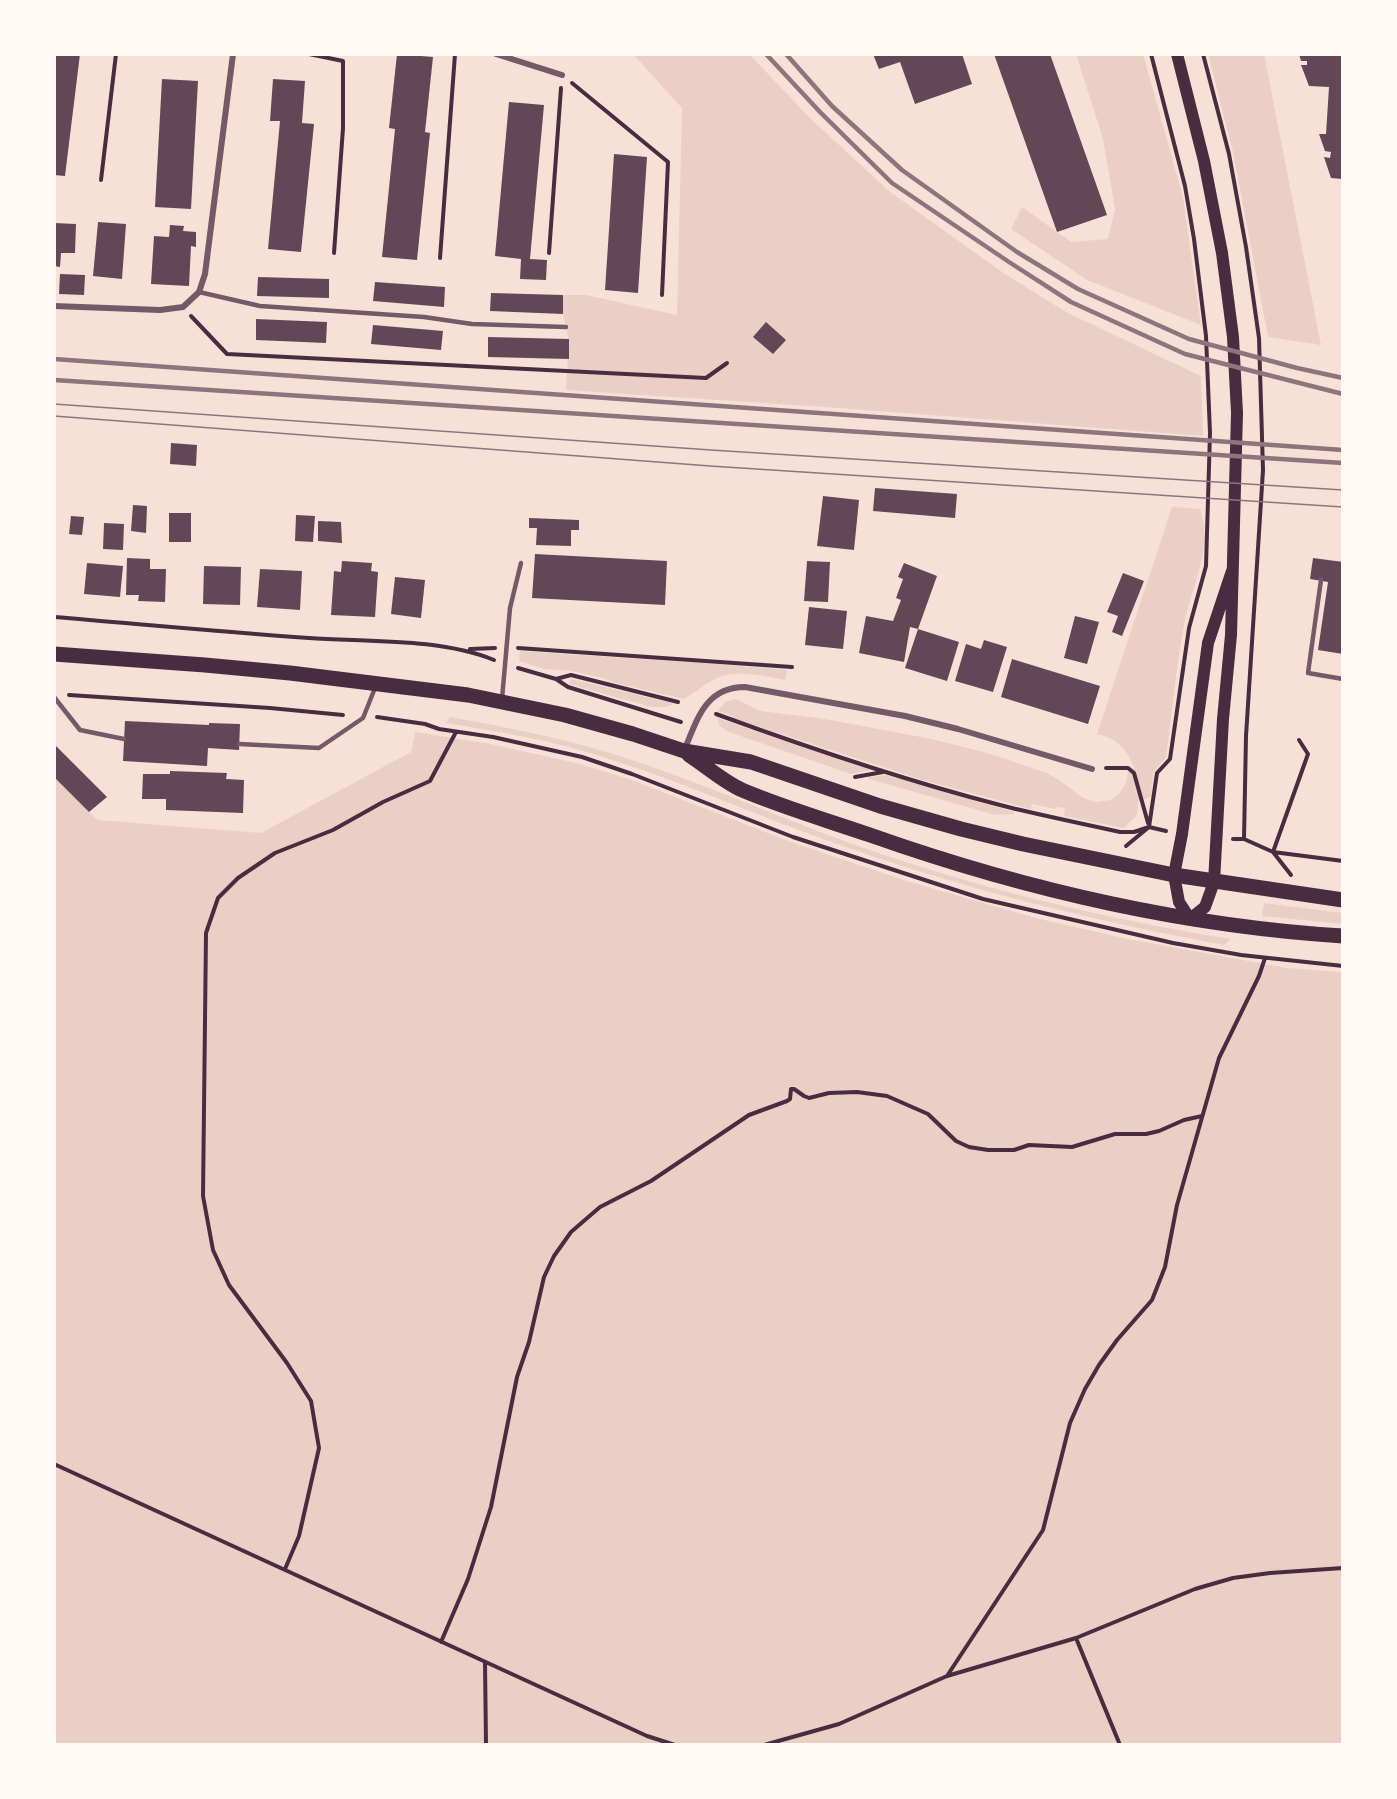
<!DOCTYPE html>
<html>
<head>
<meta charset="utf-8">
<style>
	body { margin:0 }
	#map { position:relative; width:1397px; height:1799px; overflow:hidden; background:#f7e1d7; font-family:Roboto,sans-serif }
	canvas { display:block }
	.frame { position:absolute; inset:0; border:56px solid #fffaf5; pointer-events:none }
</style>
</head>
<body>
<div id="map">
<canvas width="1397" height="1799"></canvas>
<div class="frame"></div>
</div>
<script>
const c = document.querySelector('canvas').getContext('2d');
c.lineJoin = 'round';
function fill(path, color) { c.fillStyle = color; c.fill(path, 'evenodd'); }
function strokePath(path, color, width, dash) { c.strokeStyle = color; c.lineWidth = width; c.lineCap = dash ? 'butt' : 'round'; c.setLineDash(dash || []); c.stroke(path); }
const green = new Path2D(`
	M 633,54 L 749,54 L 811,119 L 889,191 L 1005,274 L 1066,312 L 1201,376 L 1203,436 L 839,408 L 566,390 L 569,340 L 563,314 L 563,295 L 586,295 L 677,315 L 682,108 Z
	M 1076,54 L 1143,54 L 1183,197 L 1201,325 L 1087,280 L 1011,229 L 1022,207 L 1071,242 L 1108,239 L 1115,209 L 1103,139 Z
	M 1208,54 L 1264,54 L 1321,345 L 1268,337 L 1233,152 Z
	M 1172,507 L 1200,509 C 1214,547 1191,588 1184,625 C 1176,669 1172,713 1166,757 L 1153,773 L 1151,797 L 1138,801 L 1137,815 L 1124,828 L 1064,816 L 1065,808 L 1056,807 L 1055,809 L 1032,804 L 1031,809 L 923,780 L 732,718 L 733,716 L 718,711 L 725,702 L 735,699 L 761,711 L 825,719 L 932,739 L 991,754 L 1047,773 L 1059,780 L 1083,798 L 1095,802 L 1111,800 L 1120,793 L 1126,783 L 1128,771 L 1134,768 C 1127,748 1117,739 1097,734 Z
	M 520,651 L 716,664 L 787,670 L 785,680 C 765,677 740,669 720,677 C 707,682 696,692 684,699 L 615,683 L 603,678 L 572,671 L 544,669 L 519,661 Z
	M 571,679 L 675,704 L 665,707 L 651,707 L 569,684 Z
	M 450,717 C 504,727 557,737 610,753 C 695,779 777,817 861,847 C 981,889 1106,919 1231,939 L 1224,945 C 1100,922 979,893 860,852 C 776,824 694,786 609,759 C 556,741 501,732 446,723 Z
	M 717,718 L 871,770 L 851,774 L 729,732 L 720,726 Z
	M 415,732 L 491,744 L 580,764 L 632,780 L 791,842 L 910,882 L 1040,919 L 1128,939 L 1287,968 L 1343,972 L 1343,1745 L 54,1745 L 54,777 L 97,820 L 261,833 L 411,752 Z
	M 886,775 L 1014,812 L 1014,814 L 995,815 L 866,778 Z
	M 1264,903 L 1343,913 L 1343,924 L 1262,916 Z`);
const building = new Path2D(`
	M 54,54 L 80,54 L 65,176 L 54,175 Z
	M 397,54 L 433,57 L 425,132 L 430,133 L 417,260 L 382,257 L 395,129 L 389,128 Z
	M 873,54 L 962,54 L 972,84 L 915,104 L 900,62 L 879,69 Z
	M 994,54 L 1050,54 L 1107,215 L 1057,232 Z
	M 1299,54 L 1343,54 L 1343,179 L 1331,178 L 1324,157 L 1330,158 L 1331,152 L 1325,151 L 1319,134 L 1326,134 L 1329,87 L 1309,86 L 1301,65 L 1307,65 L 1307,61 L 1301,61 Z
	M 162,79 L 198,81 L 191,209 L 155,207 Z
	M 273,79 L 305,81 L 302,123 L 314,124 L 301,252 L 268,249 L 280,121 L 270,121 Z
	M 509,102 L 544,105 L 530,259 L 547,260 L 546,280 L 520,279 L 521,259 L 495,256 Z
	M 614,154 L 647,157 L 638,293 L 605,290 Z
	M 98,222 L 126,224 L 122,279 L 93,276 Z
	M 54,223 L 76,224 L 75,253 L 61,253 L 60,267 L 54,266 Z
	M 170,225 L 184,226 L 183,231 L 196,232 L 196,247 L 191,246 L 189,286 L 151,284 L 154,236 L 169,237 Z
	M 60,274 L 85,275 L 84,295 L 59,294 Z
	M 258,277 L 329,279 L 329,298 L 257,296 Z
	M 375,282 L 445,287 L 444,307 L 373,301 Z
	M 491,293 L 563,295 L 563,314 L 490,311 Z
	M 256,319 L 327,322 L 326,343 L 256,340 Z
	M 766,322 L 786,340 L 773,354 L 753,337 Z
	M 373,325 L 443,331 L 441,350 L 371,344 Z
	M 488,337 L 569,339 L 569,359 L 488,357 Z
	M 171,443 L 197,445 L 196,466 L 170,464 Z
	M 875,488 L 957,494 L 955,518 L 873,511 Z
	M 823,496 L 859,500 L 854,550 L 817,546 Z
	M 133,505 L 147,506 L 146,533 L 131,531 Z
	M 169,513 L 191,513 L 191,542 L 169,542 Z
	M 296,515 L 315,516 L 313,542 L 295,541 Z
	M 71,516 L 84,517 L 82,535 L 69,534 Z
	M 529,518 L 579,520 L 579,530 L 571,530 L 571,546 L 536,545 L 537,528 L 529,528 Z
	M 318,521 L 341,522 L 342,543 L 318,541 Z
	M 104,523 L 124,524 L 123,550 L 103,549 Z
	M 535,554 L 667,561 L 665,605 L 532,598 Z
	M 127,558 L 150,559 L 150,569 L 166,569 L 165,602 L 138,601 L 139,595 L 126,595 Z
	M 1313,558 L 1343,562 L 1343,654 L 1318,650 L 1328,582 L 1310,579 Z
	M 342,561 L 372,563 L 371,571 L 378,572 L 375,617 L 331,615 L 334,571 L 341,572 Z
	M 807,561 L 830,562 L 828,602 L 804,601 Z
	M 87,563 L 123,566 L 120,597 L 84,594 Z
	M 904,563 L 937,576 L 918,629 L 959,642 L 947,681 L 905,668 L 918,629 L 910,627 L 904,662 L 859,653 L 866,616 L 893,621 L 901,600 L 896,598 L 903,579 L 898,577 Z
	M 204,566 L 241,567 L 240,605 L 203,604 Z
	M 260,569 L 302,571 L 300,610 L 257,607 Z
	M 1123,573 L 1144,581 L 1122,636 L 1112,632 L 1118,616 L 1107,612 Z
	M 395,577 L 425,580 L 421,618 L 391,614 Z
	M 809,607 L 847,611 L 843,649 L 805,645 Z
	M 1075,616 L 1099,622 L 1087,664 L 1064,658 Z
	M 984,640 L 1007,647 L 993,692 L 955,681 L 966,644 L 981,649 Z
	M 1012,659 L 1100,686 L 1088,724 L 1001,697 Z
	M 125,721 L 209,725 L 209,723 L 240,724 L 239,750 L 208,748 L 207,766 L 123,761 Z
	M 54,744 L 107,797 L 89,812 L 54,777 Z
	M 170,771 L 227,773 L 226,779 L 244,780 L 243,813 L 166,810 L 166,799 L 142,799 L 143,774 L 170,774 Z`);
const path = new Path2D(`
	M 309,54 L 343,61 L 343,128 L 334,253
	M 1203,54 L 1229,154 L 1246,247 L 1259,338 L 1263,470 L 1246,736 L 1244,839
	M 572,83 L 668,162 L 662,295
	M 101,180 L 116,54
	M 549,253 L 561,88
	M 440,258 L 455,54
	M 191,316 L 227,354 L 706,378 L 727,363
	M 54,617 C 139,624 224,632 309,638 C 367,642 440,638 494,660
	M 518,648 L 792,667
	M 470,649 L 495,648
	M 518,668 L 556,679 L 568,687 L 681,722
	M 556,679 L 571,675 L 678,702
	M 69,695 L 270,708 L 343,715
	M 716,714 C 809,748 903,780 1000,805 C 1039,815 1080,823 1120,832 L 1134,832 L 1149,827 L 1166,831
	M 377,717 L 425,724 L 439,729 L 493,737 L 582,757 L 632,774 L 793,837 L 983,899 L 1173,943 L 1241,955 L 1343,966
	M 1106,768 L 1128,768 L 1134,773 L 1148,823
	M 855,777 L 883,772
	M 1233,839 L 1244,839 L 1273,852 L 1343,861
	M 1126,846 L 1149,827 L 1157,773 L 1170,759 L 1189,628 L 1206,566 L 1210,433 L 1206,336 L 1194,239 L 1185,186 L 1151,54
	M 1273,852 L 1308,754 L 1299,740
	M 1273,852 L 1291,875
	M 54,1464 L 647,1736 L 675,1745
	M 285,1569 L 299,1536 L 319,1448 L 311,1401 L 287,1363 L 229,1285 L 213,1250 L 203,1196 L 206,933 L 218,898 L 238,878 L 275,853 L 333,830 L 383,802 L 430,781 L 456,732
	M 1076,1638 L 1120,1745
	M 441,1642 L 468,1579 L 491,1507 L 517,1377 L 529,1342 L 544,1277 L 554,1256 L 571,1232 L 600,1207 L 651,1181 L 749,1115 L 787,1101 L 790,1099 L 791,1089 L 794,1089 L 804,1096 L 809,1098 L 829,1093 L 857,1092 L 887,1096 L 928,1114 L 956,1141 L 969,1147 L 988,1150 L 1014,1150 L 1029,1145 L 1072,1147 L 1115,1134 L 1146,1134 L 1159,1131 L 1184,1120 L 1202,1116
	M 485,1662 L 486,1745
	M 947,1676 L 1043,1530 L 1070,1423 L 1085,1389 L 1099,1365 L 1117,1340 L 1152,1300 L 1165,1267 L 1177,1205 L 1219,1058 L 1259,976 L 1265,958
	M 764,1745 L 839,1724 L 947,1676 L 1076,1638 L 1195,1589 L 1233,1578 L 1270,1573 L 1343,1568`);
const service = new Path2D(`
	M 199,292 L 260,306 L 424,317 L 472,324 L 566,327
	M 1321,580 L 1308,673 L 1343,679
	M 54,697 L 80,730 L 124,739
	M 502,699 L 510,608 L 521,563
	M 239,744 L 319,748 L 363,718 L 375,688`);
const minor = new Path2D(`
	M 496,54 L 562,75
	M 54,306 L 160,310 L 183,307 L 199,292 L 205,274 L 233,54
	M 684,751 C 697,720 705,687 745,687 L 905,716 L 958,729 L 1092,769`);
const secondary = new Path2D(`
	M 1177,54 L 1204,161 L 1222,253 L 1233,337 L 1237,413 L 1231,635 L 1223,719 L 1214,882 L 1205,907 L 1190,919 L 1179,902 L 1174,875 L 1182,834 L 1208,643 L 1232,571`);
const primary = new Path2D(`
	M 54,654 L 205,665 L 290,673 L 468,695 L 565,715 L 633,734 L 684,751 L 751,762 L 880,806 L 961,829 L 1023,844 L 1174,875 L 1343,900
	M 689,755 C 706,766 724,782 742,790 C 782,807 829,821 870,835 C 1023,889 1182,926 1343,936`);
const tram = new Path2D(`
	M 54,404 L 711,450 L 1343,490
	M 54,416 L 710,466 L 1343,507`);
const rail = new Path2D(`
	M 766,54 L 820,112 L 892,183 L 1009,262 L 1071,302 L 1185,354 L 1343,394
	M 786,54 L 832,106 L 902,170 L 1017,252 L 1078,289 L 1189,339 L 1297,368 L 1343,378
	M 54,359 L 1343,450
	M 54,380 L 1343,463`);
fill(green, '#ebcfc5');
fill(building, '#644757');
strokePath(path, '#4a2c40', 4);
strokePath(service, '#755966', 4.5);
strokePath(minor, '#755966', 6);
strokePath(secondary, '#4a2c40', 12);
strokePath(primary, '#4a2c40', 15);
strokePath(tram, '#8f747c', 1.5);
strokePath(rail, '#8f747c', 4.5);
</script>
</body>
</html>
